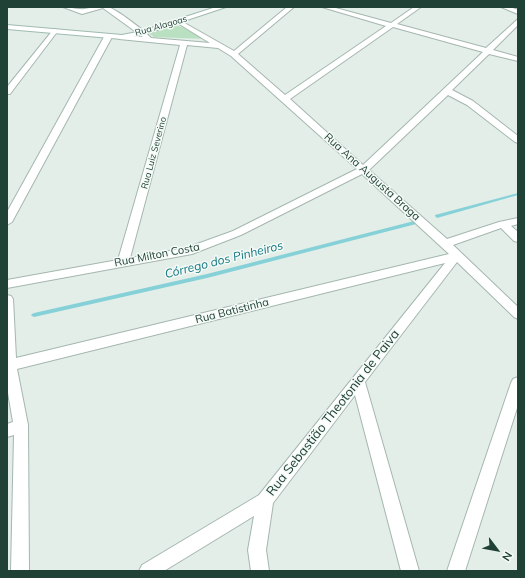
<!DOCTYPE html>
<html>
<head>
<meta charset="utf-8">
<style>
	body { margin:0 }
	#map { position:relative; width:525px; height:578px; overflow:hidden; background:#e3eee8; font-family:Mulish,sans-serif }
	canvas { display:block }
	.frame { position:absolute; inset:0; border:8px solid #204136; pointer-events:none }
	.north { position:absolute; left:477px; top:530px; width:40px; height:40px; -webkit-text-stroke:3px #f4faf6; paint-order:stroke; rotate:122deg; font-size:11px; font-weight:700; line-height:16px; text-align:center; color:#204136 }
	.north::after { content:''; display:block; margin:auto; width:14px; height:18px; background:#204136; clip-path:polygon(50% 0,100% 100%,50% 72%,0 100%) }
</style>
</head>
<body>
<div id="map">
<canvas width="525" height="578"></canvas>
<div class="frame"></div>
<div class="north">N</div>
</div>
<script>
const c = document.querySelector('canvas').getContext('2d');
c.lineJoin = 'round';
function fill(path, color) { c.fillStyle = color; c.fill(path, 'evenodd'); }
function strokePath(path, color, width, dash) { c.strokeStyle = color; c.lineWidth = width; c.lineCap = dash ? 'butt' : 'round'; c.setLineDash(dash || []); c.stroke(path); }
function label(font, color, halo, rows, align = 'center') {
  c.font = font + ' Mulish,sans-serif'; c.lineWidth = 3; c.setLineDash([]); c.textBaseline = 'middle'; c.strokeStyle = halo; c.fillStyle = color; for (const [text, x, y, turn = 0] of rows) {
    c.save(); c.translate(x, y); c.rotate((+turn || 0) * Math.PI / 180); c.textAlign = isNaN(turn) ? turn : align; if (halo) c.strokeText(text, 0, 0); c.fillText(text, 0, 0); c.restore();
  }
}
const green = new Path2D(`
	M 174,25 L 182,27 L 205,39 L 154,37 L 149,33 Z`);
const stream = new Path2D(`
	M 518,193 L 518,195 L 437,218 L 435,216 L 435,215 Z
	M 418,220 L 420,222 L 420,223 L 207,278 L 34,317 L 32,316 L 31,315 L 32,314 L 34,313 L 207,274 Z`);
const street = new Path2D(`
	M 63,7 C 69,7 79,10 84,9 C 92,8 100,5 108,7 C 116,9 145,31 151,38 L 210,43 L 176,22 L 181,21 L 234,51 L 287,7 L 294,7 L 238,54 L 285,95 L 386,26 L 322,7 L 332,7 L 391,23 L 414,7 L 421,7 L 397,24 L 486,48 L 518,19 L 518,25 L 493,50 L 518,57 L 518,61 L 489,54 L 452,90 L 473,101 L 518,136 L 518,143 L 515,142 L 467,105 L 448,95 L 369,170 L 447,239 L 499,222 L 518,218 L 518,224 L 511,226 L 518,232 L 518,242 L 514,241 L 501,228 L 453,245 L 518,307 L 518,319 L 514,317 L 457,262 L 365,382 L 419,571 L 401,571 L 355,395 L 273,503 L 266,550 L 269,571 L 251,571 L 248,550 L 254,516 L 164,571 L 139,571 L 142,565 L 259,495 L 445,263 L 17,369 L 28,425 L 29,571 L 11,571 L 14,435 L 7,437 L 7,424 L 13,422 L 7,387 L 7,295 L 11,296 L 13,299 L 16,358 L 449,254 L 362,174 L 241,235 L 192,254 L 7,288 L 7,280 L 118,260 L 180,45 L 119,39 L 118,37 L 122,35 L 143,37 L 103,8 L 82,14 ZM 393,27 L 483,52 L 363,165 L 290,99 ZM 187,45 L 218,48 L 231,56 L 357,169 L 233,231 L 186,248 L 130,258 Z
	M 501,7 L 510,7 L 518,10 L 518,14 Z
	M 55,29 L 57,30 L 57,32 L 10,94 L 7,94 L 7,87 L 53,30 Z
	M 105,35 L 111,35 L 112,37 L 12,222 L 7,225 L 7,212 Z
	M 518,377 L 518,405 L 465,571 L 447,571 L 511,383 L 513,379 Z`);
const secondary = new Path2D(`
	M 216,7 L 226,7 L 145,34 L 122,39 L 7,29 L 7,25 L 122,35 L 142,31 Z`);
const farStreetnames = [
	["Rua Alagoas",161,26,-16],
	["Rua Luiz Severino",154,153,-75]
];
const streetNames = [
	["Rua Ana Augusta Braga",372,177,42],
	["Rua Milton Costa",157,255,-11],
	["Rua Batistinha",232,311,-14]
];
const waterNames = [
	["Córrego dos Pinheiros",224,260,-14]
];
const nearStreetnames = [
	["Rua Sebastião Theotonia de Paiva",333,413,-52]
];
fill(green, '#b9e1c1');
fill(stream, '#86d1d8');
strokePath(street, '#a5b7af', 2);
strokePath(secondary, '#a0bbaf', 2);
fill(street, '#fff');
fill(secondary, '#fff');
label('9px', '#204136', '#f4faf6', farStreetnames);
label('11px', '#204136', '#f4faf6', streetNames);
label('italic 12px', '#147883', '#f4faf6', waterNames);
label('13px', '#204136', '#f4faf6', nearStreetnames);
</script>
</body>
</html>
